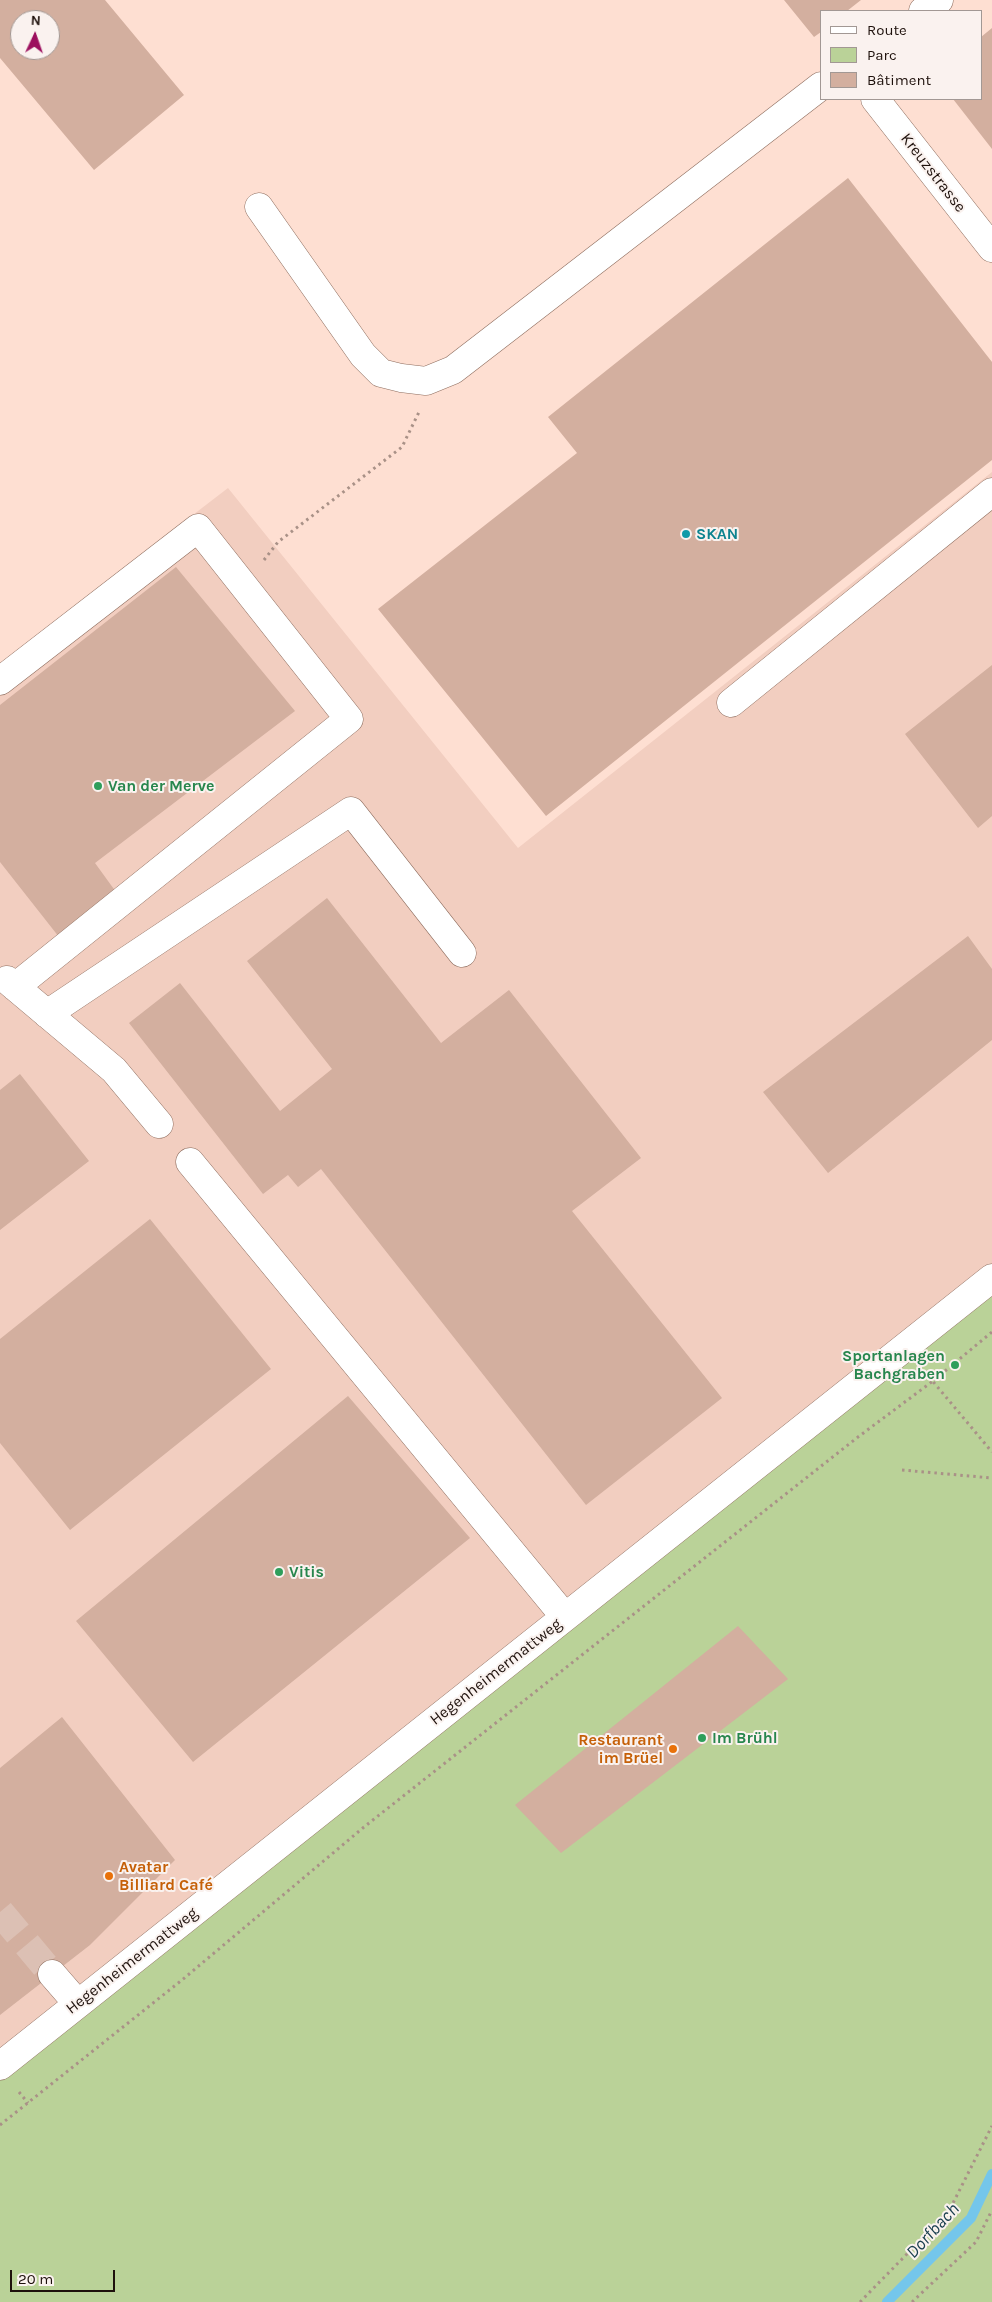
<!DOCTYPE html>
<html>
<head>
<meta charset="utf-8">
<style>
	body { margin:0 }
	#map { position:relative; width:992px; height:2302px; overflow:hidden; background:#fedfd2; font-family:Karla,sans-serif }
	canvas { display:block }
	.legend { position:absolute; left:820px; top:10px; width:162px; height:90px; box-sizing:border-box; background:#faf2ef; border:1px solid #a29894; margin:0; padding:6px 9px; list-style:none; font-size:15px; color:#1e110c }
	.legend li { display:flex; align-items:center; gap:10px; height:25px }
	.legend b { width:25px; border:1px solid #a29894 }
	.north { position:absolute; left:10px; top:10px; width:50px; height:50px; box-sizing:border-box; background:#faf2ef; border:1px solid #a29894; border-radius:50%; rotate:3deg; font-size:14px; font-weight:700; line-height:20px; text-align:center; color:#1e110c }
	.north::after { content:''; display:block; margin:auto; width:18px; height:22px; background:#9c0f5e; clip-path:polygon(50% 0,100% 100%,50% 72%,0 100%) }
	.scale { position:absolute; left:10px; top:2270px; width:105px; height:22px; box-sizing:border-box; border:2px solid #1e110c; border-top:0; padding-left:6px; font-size:15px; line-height:18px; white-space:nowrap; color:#1e110c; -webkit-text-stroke:4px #faf2ef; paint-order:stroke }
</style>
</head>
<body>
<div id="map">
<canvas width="992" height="2302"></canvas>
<ul class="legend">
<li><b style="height:6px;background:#fff"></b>Route</li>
<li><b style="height:14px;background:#bad298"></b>Parc</li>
<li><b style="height:14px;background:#d3af9f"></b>Bâtiment</li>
</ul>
<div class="north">N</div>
<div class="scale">20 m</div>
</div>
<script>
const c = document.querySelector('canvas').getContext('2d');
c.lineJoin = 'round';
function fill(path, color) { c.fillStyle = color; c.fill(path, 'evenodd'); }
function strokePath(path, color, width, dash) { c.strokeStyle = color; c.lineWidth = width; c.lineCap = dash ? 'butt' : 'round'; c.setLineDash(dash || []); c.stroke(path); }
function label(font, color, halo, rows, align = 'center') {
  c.font = font + ' Karla,sans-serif'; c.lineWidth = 4; c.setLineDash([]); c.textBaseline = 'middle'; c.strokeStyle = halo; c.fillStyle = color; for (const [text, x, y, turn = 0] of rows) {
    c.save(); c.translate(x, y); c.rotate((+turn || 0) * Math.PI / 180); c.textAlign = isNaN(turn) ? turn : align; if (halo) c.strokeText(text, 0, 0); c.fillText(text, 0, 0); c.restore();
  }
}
const built = new Path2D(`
	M 992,472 L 992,1278 L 0,2066 L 0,663 L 228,488 L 518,848 Z`);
const green = new Path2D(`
	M 992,1278 L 992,2302 L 0,2302 L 0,2066 Z`);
const stream = new Path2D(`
	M 887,2302 L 971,2218 L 992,2174`);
const building = new Path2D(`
	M 0,0 L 105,0 L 184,95 L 94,170 L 0,58 ZM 20,20 L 50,20 L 50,50 L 20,50 Z
	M 784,0 L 861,0 L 847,11 L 821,11 L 821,32 L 814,37 Z
	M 992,28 L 992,149 L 953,99 L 981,99 L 981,37 Z
	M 848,178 L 992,362 L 992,460 L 546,816 L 378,609 L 577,453 L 548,417 Z
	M 176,567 L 295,711 L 95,863 L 116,892 L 59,937 L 0,862 L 0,705 Z
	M 992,665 L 992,816 L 978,828 L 905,734 Z
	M 327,898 L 441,1043 L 509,990 L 641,1158 L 572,1211 L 722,1398 L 586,1505 L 321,1169 L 298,1187 L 288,1175 L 263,1194 L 129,1023 L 180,983 L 280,1111 L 332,1069 L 247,961 Z
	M 968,936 L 992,969 L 992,1040 L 828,1173 L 763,1092 Z
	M 20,1074 L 89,1161 L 0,1230 L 0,1090 Z
	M 150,1219 L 271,1369 L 70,1530 L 0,1443 L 0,1339 Z
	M 348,1396 L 470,1538 L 193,1762 L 76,1621 Z
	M 738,1626 L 788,1679 L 561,1853 L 515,1805 Z
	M 62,1717 L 175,1860 L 90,1945 L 0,2015 L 0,1768 Z`);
const minorTunnel = new Path2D(`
	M 0,1912 L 52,1974`);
const path = new Path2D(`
	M 264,560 L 278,542 L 402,447 L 419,412
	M 925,1372 L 992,1452
	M 902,1470 L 992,1478
	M 19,2092 L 28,2103
	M 0,2125 L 182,1980 L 364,1827 L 858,1437 L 933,1381 L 992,1332
	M 860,2302 L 949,2211 L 992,2126
	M 912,2302 L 976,2242 L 992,2210`);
const minor = new Path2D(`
	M 923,11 L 939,0
	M 875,99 L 992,248
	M 259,207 L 363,355 L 381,373 L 401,378 L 426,381 L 453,370 L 821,86
	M 0,681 L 198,528 L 349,719 L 15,987
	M 731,703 L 992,492
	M 7,980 L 114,1070 L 159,1124
	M 47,1014 L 351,811 L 462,953
	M 190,1162 L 565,1617
	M 52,1974 L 78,2004
	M 0,2066 L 992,1278`);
const markers = [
	[686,534,5,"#0f9aa8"],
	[98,786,5,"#2e9e5b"],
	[955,1365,5,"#2e9e5b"],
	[279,1572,5,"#2e9e5b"],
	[702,1738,5,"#2e9e5b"],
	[673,1749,5,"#e8710a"],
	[109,1876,5,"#e8710a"]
];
const streetNames = [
	["Kreuzstrasse",933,173,52],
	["Hegenheimermattweg",496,1672,-38],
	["Hegenheimermattweg",132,1961,-38]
];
const cultureNames = [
	["SKAN",696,534]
];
const leisureNames = [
	["Van der Merve",108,786],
	["Sportanlagen",945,1356,"right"],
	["Bachgraben",945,1374,"right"],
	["Vitis",289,1572],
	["Im Brühl",712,1738]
];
const foodNames = [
	["Restaurant",663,1740],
	["im Brüel",663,1758],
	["Avatar",119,1867,"left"],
	["Billiard Café",119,1885,"left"]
];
const waterNames = [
	["Dorfbach",933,2231,-47]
];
fill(built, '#f2cec0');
fill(green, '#bad298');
strokePath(stream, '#74c6eb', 10);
fill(building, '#d3af9f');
strokePath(minorTunnel, '#dcc0b4', 28, [28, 14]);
strokePath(minor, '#8e6d5e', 29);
strokePath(path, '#a99187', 3, [2.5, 4]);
strokePath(minor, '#fff', 28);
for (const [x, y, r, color] of markers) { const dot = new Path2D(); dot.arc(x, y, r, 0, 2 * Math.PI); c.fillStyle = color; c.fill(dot); strokePath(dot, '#faf2ef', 2); }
label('16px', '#1e110c', '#faf2ef', streetNames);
label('bold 16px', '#0d838f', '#faf2ef', cultureNames, 'left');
label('bold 16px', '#27864d', '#faf2ef', leisureNames, 'left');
label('bold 16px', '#c56008', '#faf2ef', foodNames, 'right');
label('italic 18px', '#1b4050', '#faf2ef', waterNames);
</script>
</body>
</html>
